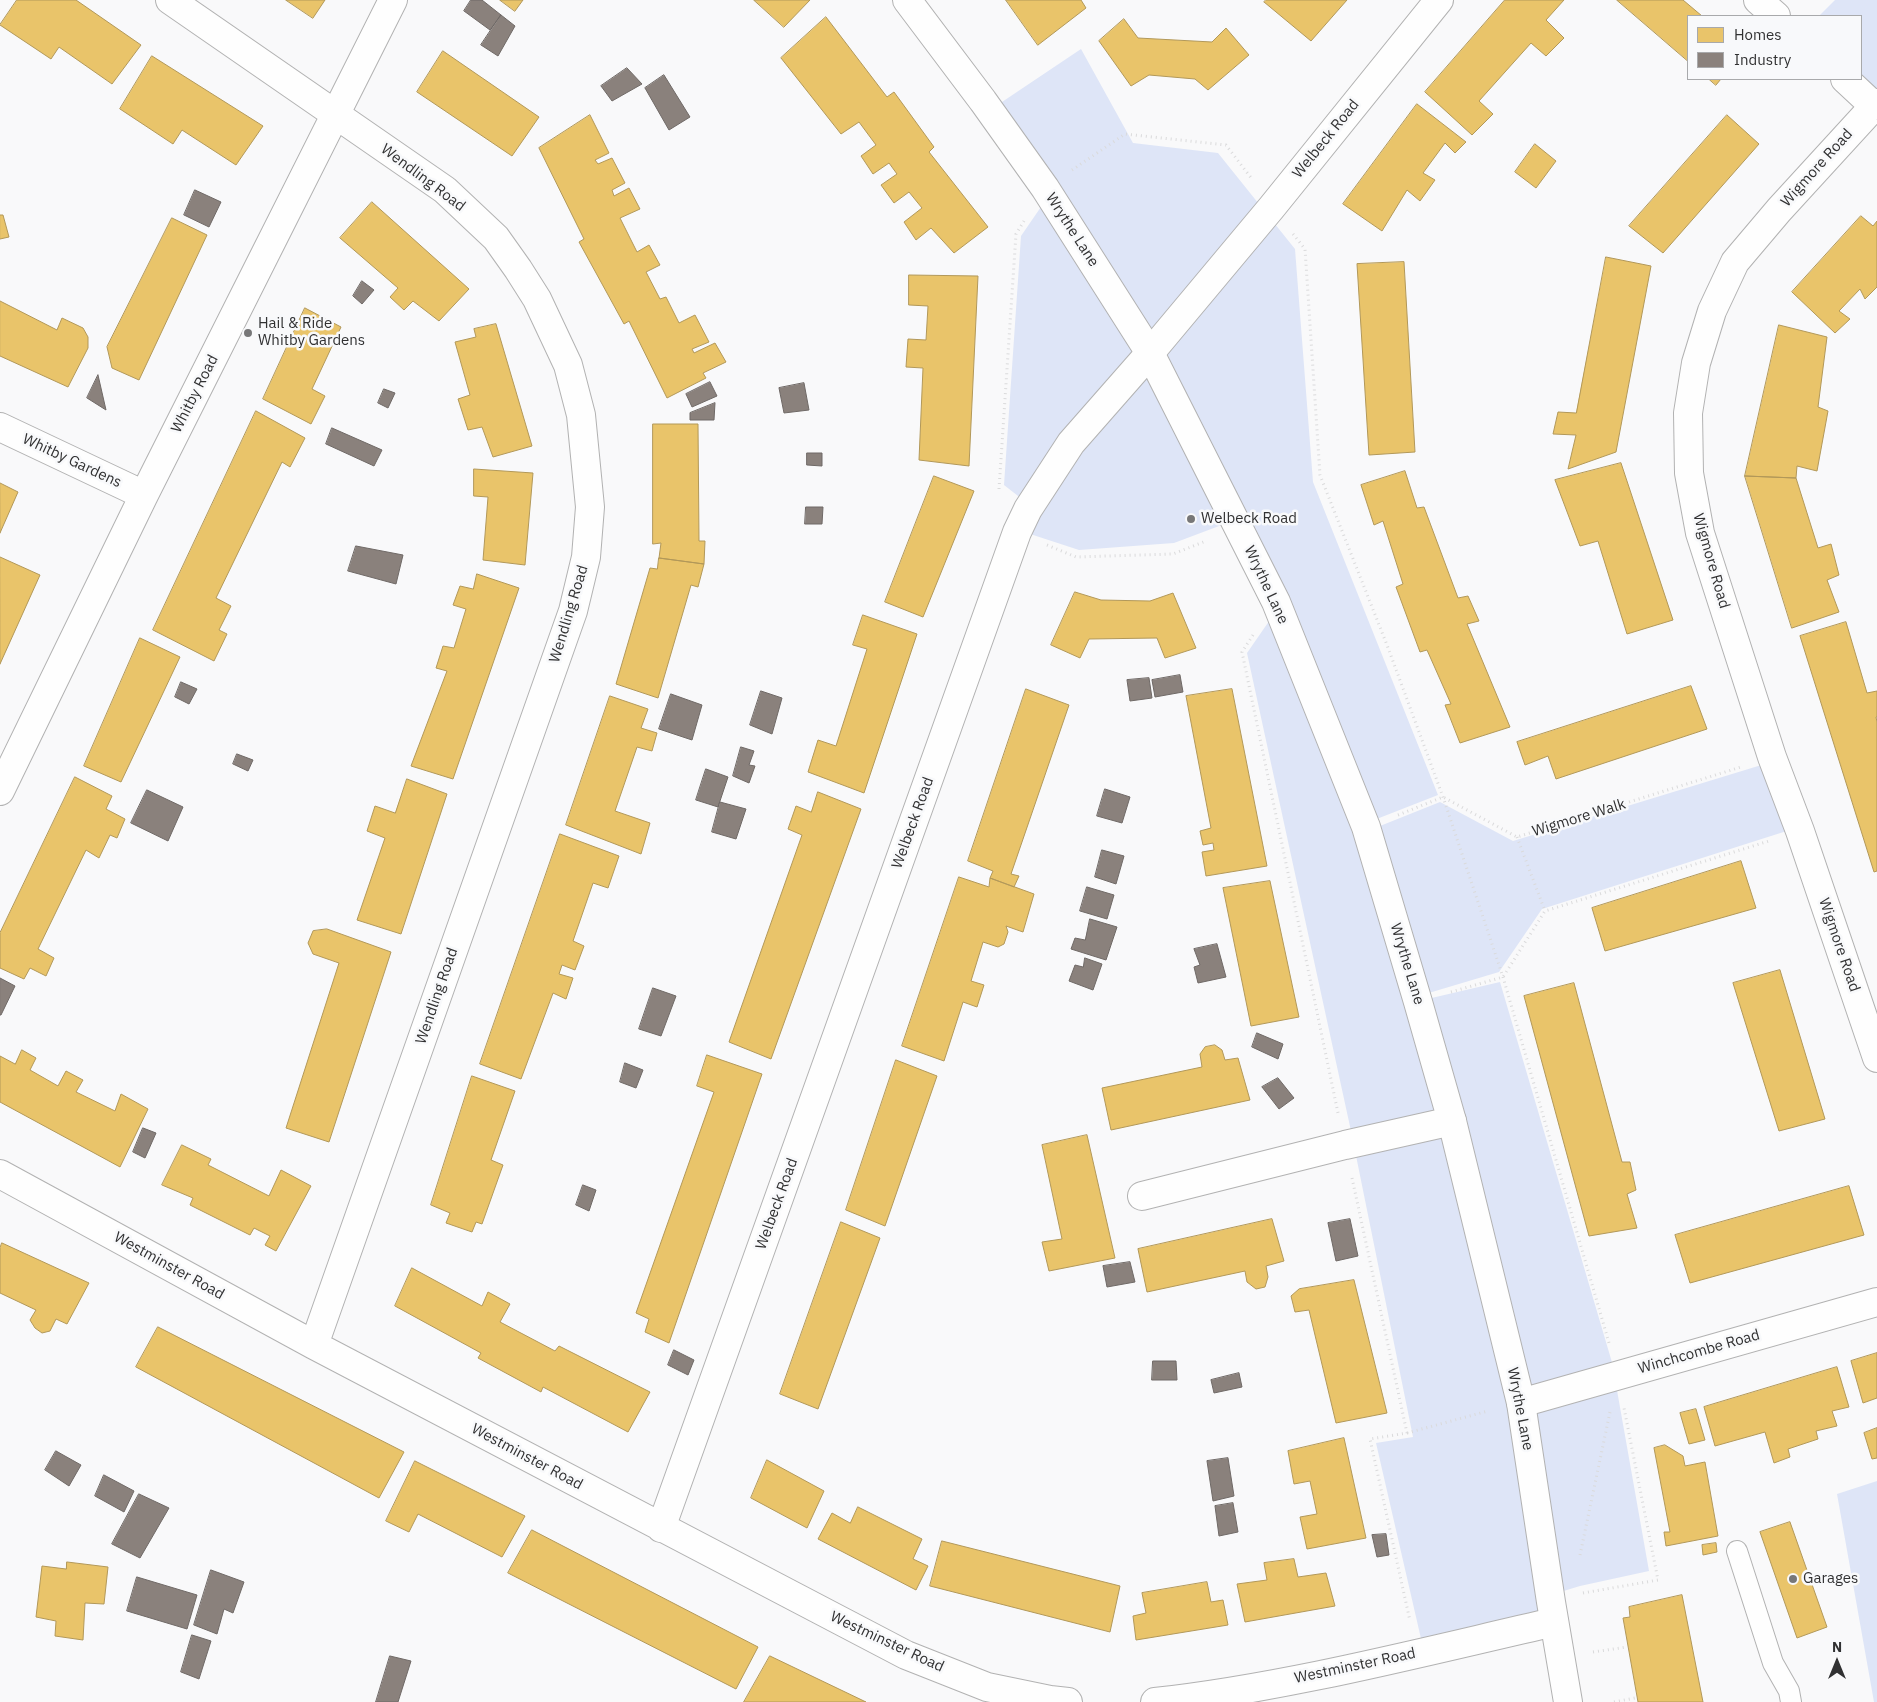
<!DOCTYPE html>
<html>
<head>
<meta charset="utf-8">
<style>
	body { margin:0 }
	#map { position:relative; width:1877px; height:1702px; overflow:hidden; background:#f9f9fa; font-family:"IBM Plex Sans",sans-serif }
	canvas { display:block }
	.legend { position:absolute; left:1687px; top:15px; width:175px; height:65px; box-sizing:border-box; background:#f8f9fb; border:1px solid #a8a9ab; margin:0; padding:6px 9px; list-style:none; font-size:15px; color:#313132 }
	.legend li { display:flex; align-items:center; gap:10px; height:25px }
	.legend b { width:25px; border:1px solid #a8a9ab }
	.north { position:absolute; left:1812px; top:1637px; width:50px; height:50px; -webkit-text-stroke:4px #f8f9fb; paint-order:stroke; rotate:0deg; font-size:14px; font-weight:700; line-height:20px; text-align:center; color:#313132 }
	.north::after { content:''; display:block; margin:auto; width:18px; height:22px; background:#313132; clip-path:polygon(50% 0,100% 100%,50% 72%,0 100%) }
</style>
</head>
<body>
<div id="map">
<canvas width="1877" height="1702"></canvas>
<ul class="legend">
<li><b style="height:14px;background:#e9c46a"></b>Homes</li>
<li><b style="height:14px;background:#8a817c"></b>Industry</li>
</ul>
<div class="north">N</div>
</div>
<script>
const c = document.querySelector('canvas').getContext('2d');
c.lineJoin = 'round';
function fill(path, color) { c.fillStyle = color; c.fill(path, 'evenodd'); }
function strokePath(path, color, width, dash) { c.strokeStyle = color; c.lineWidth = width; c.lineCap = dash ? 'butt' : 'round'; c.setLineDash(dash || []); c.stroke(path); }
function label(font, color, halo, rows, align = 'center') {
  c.font = font + ' "IBM Plex Sans",sans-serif'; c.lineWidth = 5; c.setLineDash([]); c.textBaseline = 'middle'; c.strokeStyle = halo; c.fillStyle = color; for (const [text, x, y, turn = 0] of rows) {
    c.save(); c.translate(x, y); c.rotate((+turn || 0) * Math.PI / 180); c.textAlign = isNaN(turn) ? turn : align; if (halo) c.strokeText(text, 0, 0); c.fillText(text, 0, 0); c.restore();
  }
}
const green = new Path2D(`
	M 1835,0 L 1877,0 L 1877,93 L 1861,79 L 1861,16 L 1819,16 Z
	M 1081,49 L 1133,143 L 1218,153 L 1295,249 L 1313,482 L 1438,795 L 1369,822 L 1243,517 L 1174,543 L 1079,550 L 1024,532 L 1036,510 L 1004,485 L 1021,236 L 1056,185 L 996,106 Z
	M 1274,614 L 1361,829 L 1513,1400 L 1546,1618 L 1422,1643 L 1376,1443 L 1413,1437 L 1351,1131 L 1247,653 Z
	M 1768,763 L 1793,829 L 1542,909 L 1499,972 L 1422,995 L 1370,830 L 1440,802 L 1513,841 Z
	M 1500,982 L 1616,1376 L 1523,1400 L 1423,1000 Z
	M 1615,1379 L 1649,1571 L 1580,1586 L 1557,1593 L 1525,1405 Z
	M 1877,1481 L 1877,1702 L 1874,1702 L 1837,1494 Z`);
const homes = new Path2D(`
	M 17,0 L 76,0 L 141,45 L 112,84 L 59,47 L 51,59 L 0,25 Z
	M 286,0 L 325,0 L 313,18 Z
	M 500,0 L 523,0 L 515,11 Z
	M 754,0 L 810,0 L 784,27 Z
	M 1006,0 L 1081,0 L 1086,8 L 1038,45 Z
	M 1266,0 L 1347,0 L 1311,41 L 1264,2 Z
	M 1505,0 L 1564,0 L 1546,20 L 1564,38 L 1546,56 L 1531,43 L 1479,101 L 1493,114 L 1472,135 L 1425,92 Z
	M 1617,0 L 1683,0 L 1702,16 L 1688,16 L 1688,61 Z
	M 826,17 L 887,97 L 894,92 L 934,147 L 929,152 L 988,227 L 954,253 L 931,228 L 916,240 L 904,222 L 922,208 L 909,192 L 894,203 L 881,185 L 897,174 L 889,163 L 873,174 L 861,156 L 876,145 L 859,122 L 841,134 L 781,58 Z
	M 1124,19 L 1138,38 L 1212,42 L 1226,28 L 1249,55 L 1208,90 L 1195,79 L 1149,75 L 1131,86 L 1099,41 Z
	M 443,51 L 539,117 L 512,156 L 417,92 Z
	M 152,56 L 263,126 L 236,165 L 182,130 L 173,144 L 120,109 Z
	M 1709,79 L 1721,79 L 1716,85 Z
	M 1417,104 L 1466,142 L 1455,153 L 1445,143 L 1423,173 L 1435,180 L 1420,201 L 1407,190 L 1382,231 L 1343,204 Z
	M 590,115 L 609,153 L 595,160 L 598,164 L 612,158 L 625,183 L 612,190 L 614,196 L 629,188 L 640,209 L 620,218 L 637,252 L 649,245 L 660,265 L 646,272 L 660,299 L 666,297 L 679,323 L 695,315 L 709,342 L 692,349 L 694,353 L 715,343 L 726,362 L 703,373 L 706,378 L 667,398 L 629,321 L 624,324 L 579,242 L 584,239 L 539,148 Z
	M 1727,115 L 1759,144 L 1663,253 L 1629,226 Z
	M 1535,144 L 1556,161 L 1536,188 L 1515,172 Z
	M 372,202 L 469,289 L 439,321 L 413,301 L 404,310 L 390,297 L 398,288 L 340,238 Z
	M 0,215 L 3,215 L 9,237 L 0,239 Z
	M 1861,216 L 1873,226 L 1877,221 L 1877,287 L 1865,299 L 1860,289 L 1839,311 L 1850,319 L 1835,333 L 1792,292 Z
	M 172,218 L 207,235 L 139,380 L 112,368 L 107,347 Z
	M 1606,257 L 1651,266 L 1616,452 L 1568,469 L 1576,435 L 1553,434 L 1558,412 L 1576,413 Z
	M 1404,262 L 1415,452 L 1369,455 L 1357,264 Z
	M 909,275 L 978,276 L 969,466 L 919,460 L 923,368 L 906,367 L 908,339 L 926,340 L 928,306 L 909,305 Z
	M 0,301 L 57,330 L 62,318 L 83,328 L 88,337 L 88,348 L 68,387 L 0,356 Z
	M 305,308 L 341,327 L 312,389 L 325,396 L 311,424 L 263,399 Z
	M 496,324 L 532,446 L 493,457 L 482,427 L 468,430 L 458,399 L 470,395 L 455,342 L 476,337 L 474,329 Z
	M 1779,325 L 1827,337 L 1818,407 L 1828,411 L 1817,471 L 1797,466 L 1796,478 L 1745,476 Z
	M 256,411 L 305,438 L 290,467 L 282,462 L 216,598 L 231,606 L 219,630 L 227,634 L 214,661 L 153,630 Z
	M 653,424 L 698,424 L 699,541 L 705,541 L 704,564 L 659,558 L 661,543 L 653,544 Z
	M 1621,463 L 1673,620 L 1627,634 L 1598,541 L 1580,546 L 1555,480 Z
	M 474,469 L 533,473 L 525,565 L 483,560 L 488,497 L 474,496 Z
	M 1405,471 L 1417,508 L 1424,507 L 1458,598 L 1468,596 L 1479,621 L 1467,624 L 1510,727 L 1460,743 L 1445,705 L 1451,704 L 1427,650 L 1420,652 L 1396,587 L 1403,584 L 1383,521 L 1374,525 L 1361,485 Z
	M 934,476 L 974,491 L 923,617 L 885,602 Z
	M 1745,476 L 1796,478 L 1818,548 L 1831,544 L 1839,575 L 1827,580 L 1839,612 L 1792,628 Z
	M 0,483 L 18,492 L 0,533 Z
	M 0,557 L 40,575 L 0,664 Z
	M 659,558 L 704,564 L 698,587 L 691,585 L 658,698 L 616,684 L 650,568 L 657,569 Z
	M 477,574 L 519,588 L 453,779 L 411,766 L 447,671 L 436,668 L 443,646 L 454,648 L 466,609 L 453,605 L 460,586 L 473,589 Z
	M 1075,592 L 1101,600 L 1150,601 L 1173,593 L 1196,648 L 1165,658 L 1157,638 L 1089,639 L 1080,658 L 1051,645 Z
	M 863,615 L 917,634 L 864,793 L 808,772 L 818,740 L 836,746 L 867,649 L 853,645 Z
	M 1846,622 L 1867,693 L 1877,691 L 1877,717 L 1876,717 L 1877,722 L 1877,871 L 1874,872 L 1800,636 Z
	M 140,638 L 180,657 L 121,782 L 84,766 Z
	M 1691,686 L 1707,729 L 1556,779 L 1548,756 L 1525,765 L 1517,742 Z
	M 1026,689 L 1069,705 L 1011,874 L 1019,876 L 1014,887 L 990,878 L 993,871 L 968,861 Z
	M 1232,689 L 1267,866 L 1206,876 L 1202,852 L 1214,850 L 1213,843 L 1203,845 L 1200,831 L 1211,828 L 1186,696 Z
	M 610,696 L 648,709 L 641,728 L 657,733 L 652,751 L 637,747 L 615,811 L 650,823 L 641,854 L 566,825 Z
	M 75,777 L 112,796 L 106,809 L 125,819 L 117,838 L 110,835 L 99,858 L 86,850 L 38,949 L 54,958 L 46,976 L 30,968 L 24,979 L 0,968 L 0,933 Z
	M 407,779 L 447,794 L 401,934 L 357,920 L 385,838 L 367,831 L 375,806 L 395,813 Z
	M 818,792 L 861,809 L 771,1059 L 729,1042 L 802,835 L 788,829 L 796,806 L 811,812 Z
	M 560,834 L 619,856 L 608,888 L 593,883 L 573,941 L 584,946 L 575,970 L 562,965 L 559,974 L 573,978 L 566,999 L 553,993 L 521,1079 L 480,1064 Z
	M 1741,861 L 1756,908 L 1605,951 L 1592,908 Z
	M 959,877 L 989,887 L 990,878 L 1034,894 L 1023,932 L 1006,926 L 1008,932 L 1004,944 L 998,947 L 983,942 L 971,981 L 984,985 L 977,1007 L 963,1002 L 944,1061 L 902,1046 Z
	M 1270,881 L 1299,1017 L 1251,1026 L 1223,888 Z
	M 327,929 L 391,952 L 329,1142 L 286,1128 L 339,963 L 313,954 L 308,943 L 313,931 Z
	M 1780,970 L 1825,1119 L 1779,1131 L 1733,983 Z
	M 1574,983 L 1622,1162 L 1630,1162 L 1636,1190 L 1627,1194 L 1637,1228 L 1589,1236 L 1524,996 Z
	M 1215,1045 L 1222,1050 L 1225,1060 L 1238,1058 L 1250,1100 L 1111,1130 L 1102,1088 L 1202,1067 L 1200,1054 L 1205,1047 Z
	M 22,1050 L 36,1058 L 30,1070 L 58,1086 L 66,1071 L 83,1080 L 76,1092 L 115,1111 L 121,1094 L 148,1109 L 120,1167 L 0,1102 L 0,1056 L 15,1064 Z
	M 707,1055 L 762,1074 L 669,1343 L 645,1332 L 649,1319 L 636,1313 L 714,1092 L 697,1086 Z
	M 896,1060 L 937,1076 L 885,1226 L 846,1210 Z
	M 472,1076 L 515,1091 L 491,1160 L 503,1165 L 482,1224 L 476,1222 L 472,1232 L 446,1223 L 450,1213 L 431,1205 Z
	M 1087,1135 L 1115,1258 L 1049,1271 L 1042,1242 L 1062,1239 L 1042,1145 Z
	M 182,1145 L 211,1159 L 208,1165 L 269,1196 L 281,1170 L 311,1186 L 276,1251 L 265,1245 L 270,1236 L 254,1228 L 250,1235 L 190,1205 L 193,1198 L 162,1185 Z
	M 1849,1186 L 1864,1235 L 1690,1283 L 1675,1235 Z
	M 1272,1219 L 1284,1261 L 1266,1266 L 1268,1277 L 1265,1287 L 1256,1289 L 1247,1282 L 1245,1271 L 1147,1292 L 1138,1249 Z
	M 841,1222 L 880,1238 L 818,1409 L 780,1394 Z
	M 2,1243 L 89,1283 L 67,1324 L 56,1319 L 50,1331 L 42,1333 L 35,1328 L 30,1320 L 36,1310 L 0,1293 L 0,1248 Z
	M 412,1268 L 482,1306 L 488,1292 L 510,1304 L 500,1322 L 555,1351 L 559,1346 L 650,1392 L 628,1432 L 543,1387 L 541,1392 L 478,1358 L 481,1353 L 395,1306 Z
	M 1354,1280 L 1387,1413 L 1336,1423 L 1309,1310 L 1295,1312 L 1291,1296 L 1299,1289 Z
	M 158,1327 L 404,1452 L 379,1498 L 136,1367 Z
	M 1877,1353 L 1877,1398 L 1863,1403 L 1851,1361 Z
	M 1837,1367 L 1849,1407 L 1832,1411 L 1837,1426 L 1816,1431 L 1818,1439 L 1788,1449 L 1790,1457 L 1774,1463 L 1765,1432 L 1715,1446 L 1704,1407 Z
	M 1696,1409 L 1705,1440 L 1689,1444 L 1680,1413 Z
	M 1877,1428 L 1877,1458 L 1872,1459 L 1864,1433 Z
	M 1344,1438 L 1366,1538 L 1307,1549 L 1300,1517 L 1317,1514 L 1310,1481 L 1294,1484 L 1288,1451 Z
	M 1665,1445 L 1683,1456 L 1685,1466 L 1705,1462 L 1718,1536 L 1666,1546 L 1664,1532 L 1670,1532 L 1654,1448 Z
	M 767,1460 L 824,1491 L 807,1528 L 751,1498 Z
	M 415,1461 L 525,1516 L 502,1557 L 418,1514 L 409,1532 L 386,1521 Z
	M 858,1507 L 922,1539 L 913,1559 L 928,1566 L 916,1590 L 818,1539 L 832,1513 L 850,1523 Z
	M 1790,1522 L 1827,1627 L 1797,1638 L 1760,1532 Z
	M 532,1530 L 758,1647 L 736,1689 L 508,1573 Z
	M 942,1541 L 1120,1586 L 1110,1632 L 930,1586 Z
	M 1716,1543 L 1717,1552 L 1703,1555 L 1702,1545 Z
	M 1294,1559 L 1298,1577 L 1326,1573 L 1335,1606 L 1245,1622 L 1237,1584 L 1267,1580 L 1264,1563 Z
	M 67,1562 L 108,1567 L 104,1604 L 85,1603 L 83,1640 L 55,1636 L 56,1621 L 36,1617 L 42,1566 L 66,1569 Z
	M 1207,1582 L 1211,1602 L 1223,1600 L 1228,1625 L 1136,1640 L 1133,1616 L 1146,1613 L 1142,1593 Z
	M 1682,1595 L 1703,1702 L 1638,1702 L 1623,1618 L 1630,1617 L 1629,1607 Z
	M 770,1656 L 866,1702 L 744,1702 Z`);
const industry = new Path2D(`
	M 471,0 L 482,0 L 501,15 L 490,30 L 464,11 Z
	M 501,15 L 515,26 L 498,56 L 481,45 Z
	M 627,68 L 642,84 L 612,101 L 601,86 Z
	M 664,75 L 690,117 L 669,130 L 645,88 Z
	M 195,190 L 221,202 L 209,227 L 184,215 Z
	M 362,281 L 374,290 L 362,304 L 353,296 Z
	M 98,375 L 106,410 L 87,398 Z
	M 710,382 L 717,396 L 692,407 L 686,394 Z
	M 804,383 L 809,410 L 784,413 L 779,388 Z
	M 384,389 L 395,393 L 388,408 L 378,403 Z
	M 715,403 L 714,420 L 690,420 L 690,413 Z
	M 332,428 L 382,450 L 374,466 L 326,444 Z
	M 807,453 L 822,453 L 822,466 L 807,465 Z
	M 806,507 L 823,507 L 822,524 L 805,524 Z
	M 356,546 L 403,555 L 396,584 L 348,571 Z
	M 1180,675 L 1183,692 L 1155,697 L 1152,680 Z
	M 1149,678 L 1152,698 L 1130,701 L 1127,680 Z
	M 181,682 L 197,689 L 189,704 L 175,697 Z
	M 761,691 L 782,698 L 772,734 L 750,725 Z
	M 671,694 L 702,705 L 692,740 L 659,729 Z
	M 741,747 L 754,751 L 749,765 L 755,766 L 749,783 L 733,776 Z
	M 237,754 L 253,760 L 248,771 L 233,764 Z
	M 706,769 L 728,777 L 718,807 L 696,800 Z
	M 1105,789 L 1130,797 L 1122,823 L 1097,816 Z
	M 147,790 L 183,807 L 168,841 L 131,823 Z
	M 720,802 L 746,809 L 736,839 L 712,832 Z
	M 1102,850 L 1124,856 L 1116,884 L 1095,877 Z
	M 1087,887 L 1114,895 L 1107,919 L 1080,911 Z
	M 1090,919 L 1117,927 L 1106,960 L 1071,949 L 1075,938 L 1085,940 Z
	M 1217,944 L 1226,977 L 1198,983 L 1194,967 L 1200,965 L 1194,949 Z
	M 1085,958 L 1102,964 L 1093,990 L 1069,981 L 1075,965 L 1083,967 Z
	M 0,978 L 15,986 L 1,1015 L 0,1015 Z
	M 653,988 L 676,996 L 661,1036 L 639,1029 Z
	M 1257,1033 L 1283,1044 L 1278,1059 L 1252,1047 Z
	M 625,1063 L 643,1070 L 636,1088 L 620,1082 Z
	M 1278,1078 L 1294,1098 L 1279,1109 L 1262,1087 Z
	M 143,1128 L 156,1133 L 145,1158 L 133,1152 Z
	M 583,1185 L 596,1190 L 589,1211 L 576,1205 Z
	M 1350,1219 L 1358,1256 L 1336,1261 L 1328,1223 Z
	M 1130,1262 L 1135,1282 L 1107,1287 L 1103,1266 Z
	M 674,1350 L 694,1360 L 688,1375 L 668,1365 Z
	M 1153,1361 L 1176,1361 L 1177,1380 L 1152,1380 Z
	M 1239,1373 L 1242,1387 L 1214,1393 L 1211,1380 Z
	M 56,1451 L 81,1465 L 69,1486 L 45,1470 Z
	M 1228,1458 L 1234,1496 L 1213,1501 L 1207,1461 Z
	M 104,1475 L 134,1491 L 124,1512 L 95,1496 Z
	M 139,1494 L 169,1508 L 140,1558 L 112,1544 Z
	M 1233,1503 L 1238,1532 L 1219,1536 L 1215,1506 Z
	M 1386,1534 L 1389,1555 L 1377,1557 L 1372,1535 Z
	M 211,1570 L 244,1582 L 233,1613 L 224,1609 L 217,1634 L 194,1625 Z
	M 137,1577 L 197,1595 L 187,1629 L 127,1611 Z
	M 192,1635 L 211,1641 L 199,1679 L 181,1672 Z
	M 390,1656 L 411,1661 L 398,1702 L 376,1702 Z`);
const path = new Path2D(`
	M 1072,170 L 1125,134 L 1226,145 L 1252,179
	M 1293,234 L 1305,249 L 1320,475 L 1387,645 L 1443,797 L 1503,977 L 1609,1343
	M 999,489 L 1016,234 L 1024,221
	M 1047,545 L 1076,557 L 1173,554 L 1206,541
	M 1253,635 L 1242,652 L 1338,1113
	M 1398,815 L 1443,797 L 1517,837 L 1741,767
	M 1517,837 L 1545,911
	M 1451,992 L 1503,977 L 1545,911 L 1769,841
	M 1352,1178 L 1407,1433 L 1370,1439 L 1410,1621
	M 1407,1433 L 1488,1411
	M 1580,1555 L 1610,1412
	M 1583,1593 L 1658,1580 L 1624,1408
	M 1593,1652 L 1627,1647
	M 1614,1702 L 1635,1698`);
const lane = new Path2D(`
	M 1737,1551 L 1773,1663 L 1789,1691 L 1791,1702`);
const street = new Path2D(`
	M 170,0 L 445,190 L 496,238 L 518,269 L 537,299 L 568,365 L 581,415 L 590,507 L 586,557 L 573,611 L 314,1345
	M 1758,0 L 1776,16
	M 1845,79 L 1874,106
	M 1877,103 L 1779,210 L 1735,262 L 1712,311 L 1696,363 L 1688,413 L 1689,473 L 1700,533 L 1772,757 L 1800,831 L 1877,1058
	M 0,427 L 144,495
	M 0,791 L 144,495 L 393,0
	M 0,1174 L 314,1345 L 906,1655 L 987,1687 L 1050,1700 L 1068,1702
	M 1142,1196 L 1345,1145 L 1452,1121
	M 1521,1403 L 1877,1302
	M 661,1528 L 1017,532 L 1028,509 L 1071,443 L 1150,353 L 1272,207 L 1439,0
	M 1155,1702 C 1289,1687 1422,1652 1554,1622`);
const secondary = new Path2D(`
	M 907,0 L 983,101 L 1045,188 L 1150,353 L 1276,602 L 1366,827 L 1418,1002 L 1452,1121 L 1521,1403 L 1551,1602 L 1568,1702`);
const markers = [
	[248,333,5,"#777778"],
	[1191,519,5,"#777778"],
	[1793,1579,5,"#777778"]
];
const streetNames = [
	["Welbeck Road",1326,139,-51],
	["Wigmore Road",1817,168,-48],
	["Wendling Road",423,178,37],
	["Wrythe Lane",1072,230,57],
	["Whitby Road",195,394,-63],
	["Whitby Gardens",72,461,25],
	["Wigmore Road",1711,561,74],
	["Wrythe Lane",1266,585,65],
	["Wendling Road",569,614,-73],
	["Wigmore Walk",1579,818,-17],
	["Welbeck Road",913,823,-70],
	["Wigmore Road",1839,945,71],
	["Wrythe Lane",1407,964,73],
	["Wendling Road",437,996,-71],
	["Welbeck Road",777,1204,-70],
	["Westminster Road",169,1266,29],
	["Winchcombe Road",1699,1352,-16],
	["Wrythe Lane",1520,1409,79],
	["Westminster Road",527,1457,28],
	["Westminster Road",887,1642,25],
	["Westminster Road",1355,1666,-12]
];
const poiNames = [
	["Hail & Ride",258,324],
	["Whitby Gardens",258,341],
	["Welbeck Road",1201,519],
	["Garages",1803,1579]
];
fill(green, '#dee5f7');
fill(homes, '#e9c46a');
strokePath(homes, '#b29859', 1);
fill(industry, '#8a817c');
strokePath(industry, '#6f6966', 1);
strokePath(lane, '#b2b2b2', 22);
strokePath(street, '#b2b2b2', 30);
strokePath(secondary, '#b2b2b2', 30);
strokePath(path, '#dadadb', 3, [1, 4]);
strokePath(lane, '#fefefe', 20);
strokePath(street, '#fefefe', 28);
strokePath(secondary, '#fefefe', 28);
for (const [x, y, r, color] of markers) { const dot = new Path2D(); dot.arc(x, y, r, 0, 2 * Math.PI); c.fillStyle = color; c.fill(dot); strokePath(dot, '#f8f9fb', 2); }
label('15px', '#313132', '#f8f9fb', streetNames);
label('15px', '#313132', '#f8f9fb', poiNames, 'left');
</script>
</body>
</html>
